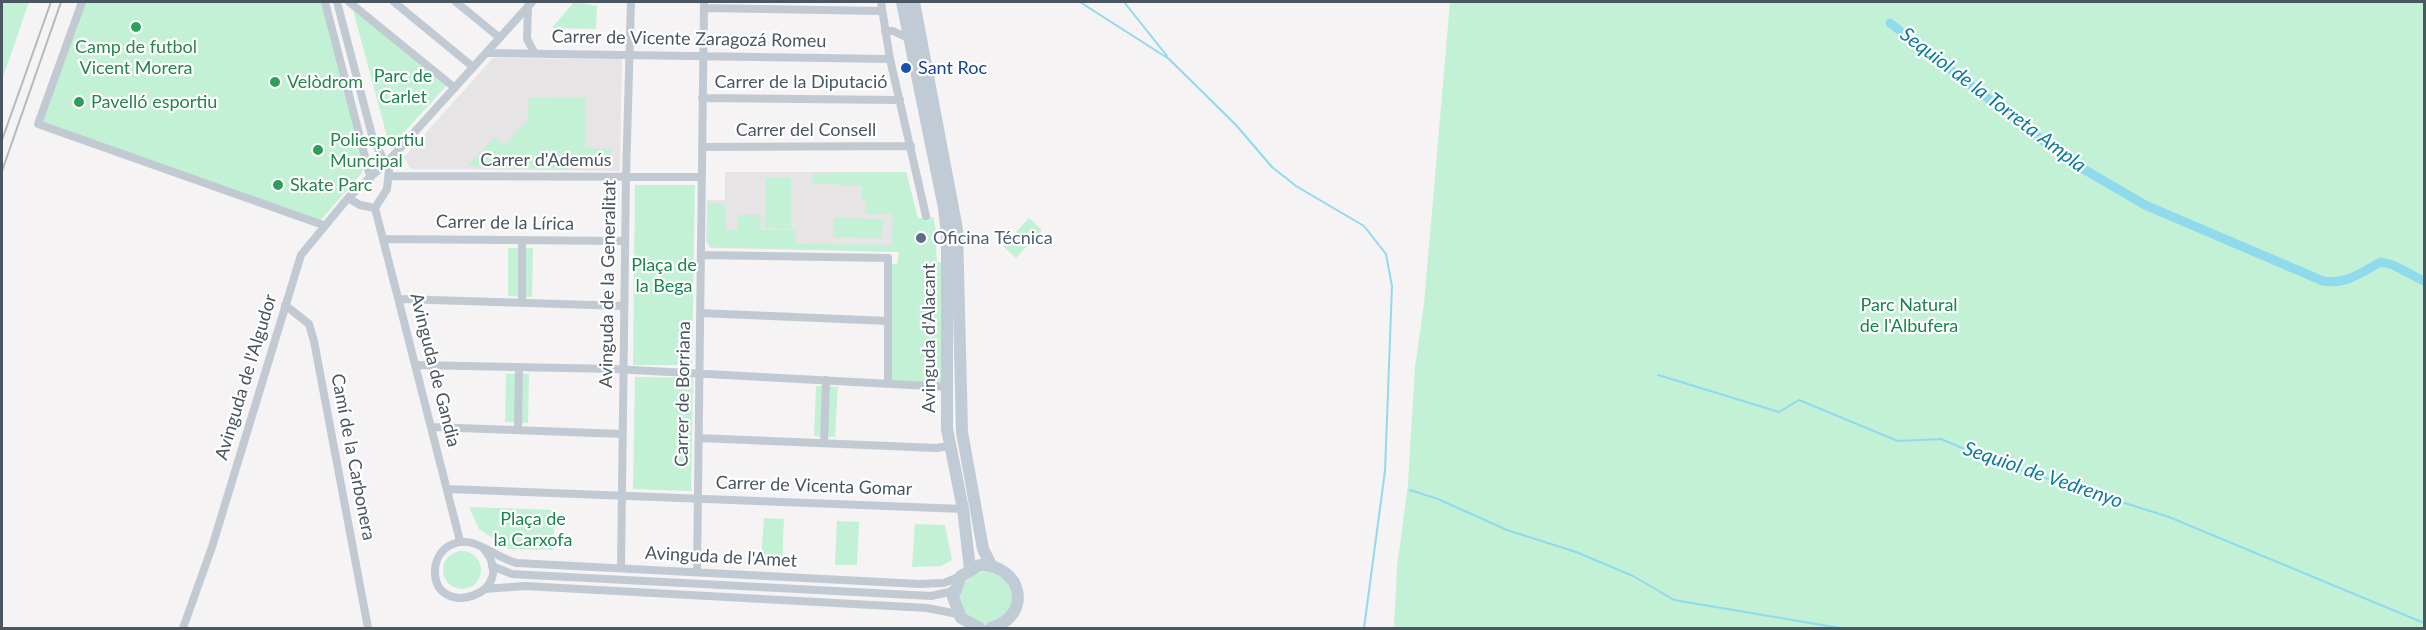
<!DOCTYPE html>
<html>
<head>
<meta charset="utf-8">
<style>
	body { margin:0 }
	#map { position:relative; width:2426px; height:630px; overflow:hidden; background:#f5f3f3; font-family:Lato,sans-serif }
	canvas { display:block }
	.frame { position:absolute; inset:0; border:3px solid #4a5661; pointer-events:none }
</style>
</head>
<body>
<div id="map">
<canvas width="2426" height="630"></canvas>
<div class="frame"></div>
</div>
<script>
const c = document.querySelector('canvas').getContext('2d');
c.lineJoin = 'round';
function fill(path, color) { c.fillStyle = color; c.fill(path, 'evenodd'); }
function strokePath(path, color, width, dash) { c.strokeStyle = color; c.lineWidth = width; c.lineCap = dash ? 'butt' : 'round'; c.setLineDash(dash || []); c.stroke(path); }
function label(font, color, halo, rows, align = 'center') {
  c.font = font + ' Lato,sans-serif'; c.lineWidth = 4.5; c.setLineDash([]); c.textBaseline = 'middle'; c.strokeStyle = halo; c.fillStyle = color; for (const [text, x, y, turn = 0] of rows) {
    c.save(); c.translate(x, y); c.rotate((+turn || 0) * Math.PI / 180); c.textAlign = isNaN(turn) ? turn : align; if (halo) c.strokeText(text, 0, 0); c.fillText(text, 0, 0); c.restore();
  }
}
const education = new Path2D(`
	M 493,58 L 622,59 L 620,171 L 411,169 L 404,157 Z
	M 725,172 L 906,172 L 919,224 L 910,252 L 710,248 L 706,242 L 707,200 L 725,200 Z`);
const green = new Path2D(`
	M 2,2 L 29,2 L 2,80 Z
	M 84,2 L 325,2 L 366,162 L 361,174 L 319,222 L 41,123 Z
	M 574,2 L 597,6 L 596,29 L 552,28 Z
	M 1450,2 L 2424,2 L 2424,628 L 1394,628 L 1397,567 L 1408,484 L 1415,367 L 1424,304 Z
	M 353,10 L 447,85 L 397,140 L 389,144 Z
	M 585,97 L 585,148 L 611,149 L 609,163 L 570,163 L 570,170 L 468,166 L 495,137 L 505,145 L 528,119 L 529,98 Z
	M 906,172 L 918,218 L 933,217 L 939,243 L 936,247 L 937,262 L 947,263 L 947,387 L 888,383 L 888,264 L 897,264 L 899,252 L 711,247 L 707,241 L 708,203 L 725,203 L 726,230 L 738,230 L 738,215 L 761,215 L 760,230 L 795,230 L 796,244 L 891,245 L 893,214 L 865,213 L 866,200 L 861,200 L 862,186 L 812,183 L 813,173 Z
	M 765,178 L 791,178 L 791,229 L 765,228 Z
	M 635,185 L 695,185 L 692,365 L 633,365 Z
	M 833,218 L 883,219 L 882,238 L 833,237 Z
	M 1029,218 L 1042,230 L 1016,258 L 1003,246 Z
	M 508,248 L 533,248 L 532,297 L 508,296 Z
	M 506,374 L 529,374 L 528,423 L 505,422 Z
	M 635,377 L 693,378 L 691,491 L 633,489 Z
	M 816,386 L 838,387 L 835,437 L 814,436 Z
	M 469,507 L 555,510 L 553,550 L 508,549 L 479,529 Z
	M 764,518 L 784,519 L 782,562 L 761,560 Z
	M 837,521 L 859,522 L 857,565 L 835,565 Z
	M 915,524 L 945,525 L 952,560 L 941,566 L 912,567 Z
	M443 570a19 19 0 1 1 38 0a19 19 0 1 1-38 0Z
	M960 598a26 26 0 1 1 52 0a26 26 0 1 1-52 0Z`);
const stream = new Path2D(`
	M 1080,2 L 1169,59 L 1236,125 L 1272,167 L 1296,186 L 1364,226 L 1386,254 L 1392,286 L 1385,471 L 1364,628
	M 1124,2 L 1167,56
	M 1658,375 L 1779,412 L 1799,400 L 1898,441 L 1941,439 L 1998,463 L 2169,517 L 2424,623
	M 1410,490 L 1438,499 L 1507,530 L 1576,552 L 1633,576 L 1674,600 L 1840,628`);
const canal = new Path2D(`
	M 1890,23 L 2068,160 L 2145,205 L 2323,281 C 2347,285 2361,272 2381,262 L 2393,265 L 2424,281`);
const street = new Path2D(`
	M 82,2 L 38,124 L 323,225
	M 325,2 L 370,176
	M 337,2 L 373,139 L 389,170 L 387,189 L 375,208
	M 349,2 L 455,88
	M 394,2 L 473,67
	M 456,2 L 500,38
	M 881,2 L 890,59 L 926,216
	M 528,6 L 527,39 L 534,52
	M 704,8 L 881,11
	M 885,31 L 893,31 L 908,38
	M 488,53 L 890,59
	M 702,98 L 900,100
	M 702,147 L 911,146
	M 390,176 L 701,177
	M 348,198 L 360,205 L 375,208
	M 375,208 L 460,541
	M 385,239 L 625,241
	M 701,255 L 888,258 L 888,383
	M 400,299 L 624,306
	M 522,303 L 522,240
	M 285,305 L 309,324 L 314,341 L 368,628
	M 700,313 L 888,321
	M 416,365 L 614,369 L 947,387
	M 432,427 L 622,434
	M 518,430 L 519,367
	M 699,438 L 936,448 L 950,446
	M 824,443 L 826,380
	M 448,489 L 963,509
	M 483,548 C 523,594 432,622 435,569 C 436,557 443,548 453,544 C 473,534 497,559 517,563 L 919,584 L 944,583 L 961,576
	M 492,566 L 512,574 L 530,575 L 931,596 L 949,592 L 955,588
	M 621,568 L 626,177 L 631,2
	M 697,572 L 704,2
	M 485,589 L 525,586 L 927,608 L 958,614
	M 183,628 L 212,547 L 301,255 L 348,198 L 392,157 L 532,2`);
const secondary = new Path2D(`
	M 902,2 L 944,208 L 947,235 L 947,429 L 963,509 L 970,569
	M 914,2 L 957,229 L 962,432 L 983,549 L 991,565
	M 980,628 L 961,618 L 953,597 L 961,576 L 980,565 C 1023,565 1033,616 991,628`);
const rail = new Path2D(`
	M 2,140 L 51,2
	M 2,171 L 61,2`);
const markers = [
	[136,27,6,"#2e9e5b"],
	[906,68,6,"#1a4fb4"],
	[275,82,6,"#2e9e5b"],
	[79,102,6,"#2e9e5b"],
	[318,150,6,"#2e9e5b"],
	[278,185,6,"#2e9e5b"],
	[921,238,6,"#5c6f8a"]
];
const streetNames = [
	["Carrer de Vicente Zaragozá Romeu",689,39,1],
	["Carrer de la Diputació",801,82],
	["Carrer del Consell",806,130],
	["Carrer d'Ademús",546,160],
	["Carrer de la Lírica",505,223,1],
	["Avinguda de la Generalitat",608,284,-89],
	["Avinguda d'Alacant",929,338,-90],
	["Avinguda de Gandia",435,370,76],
	["Avinguda de l'Algudor",246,377,-73],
	["Carrer de Borriana",683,394,-89],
	["Camí de la Carbonera",353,457,79],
	["Carrer de Vicenta Gomar",814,486,2],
	["Avinguda de l'Amet",721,557,3]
];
const leisureNames = [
	["Camp de futbol",136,47,"center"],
	["Vicent Morera",136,68,"center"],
	["Velòdrom",287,82],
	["Pavelló esportiu",91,102],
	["Poliesportiu",330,140],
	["Muncipal",330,161],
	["Skate Parc",290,185]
];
const transitNames = [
	["Sant Roc",918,68]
];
const parkNames = [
	["Parc de",403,76],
	["Carlet",403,97],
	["Plaça de",664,265],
	["la Bega",664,286],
	["Parc Natural",1909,305],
	["de l'Albufera",1909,326],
	["Plaça de",533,519],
	["la Carxofa",533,540]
];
const serviceNames = [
	["Oficina Técnica",933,238]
];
const waterNames = [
	["Sequiol de la Torreta Ampla",1993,100,37],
	["Sequiol de Vedrenyo",2043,475,19]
];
fill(education, '#e6e4e5');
fill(green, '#c3f1d5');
strokePath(stream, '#90daee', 2);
strokePath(canal, '#90daee', 9);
strokePath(street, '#c1cad2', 8);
strokePath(secondary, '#c1cbd6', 12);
strokePath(rail, '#b5b8bd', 2);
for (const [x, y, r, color] of markers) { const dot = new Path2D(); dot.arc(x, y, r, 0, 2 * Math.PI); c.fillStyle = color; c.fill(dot); strokePath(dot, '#fff', 2); }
label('18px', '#4a5661', '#fff', streetNames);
label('18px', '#27864d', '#fff', leisureNames, 'left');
label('18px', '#164399', '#fff', transitNames, 'left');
label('18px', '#17864f', '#fff', parkNames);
label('18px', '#4e5e75', '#fff', serviceNames, 'left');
label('italic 20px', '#0c7c9b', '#fff', waterNames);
</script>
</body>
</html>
